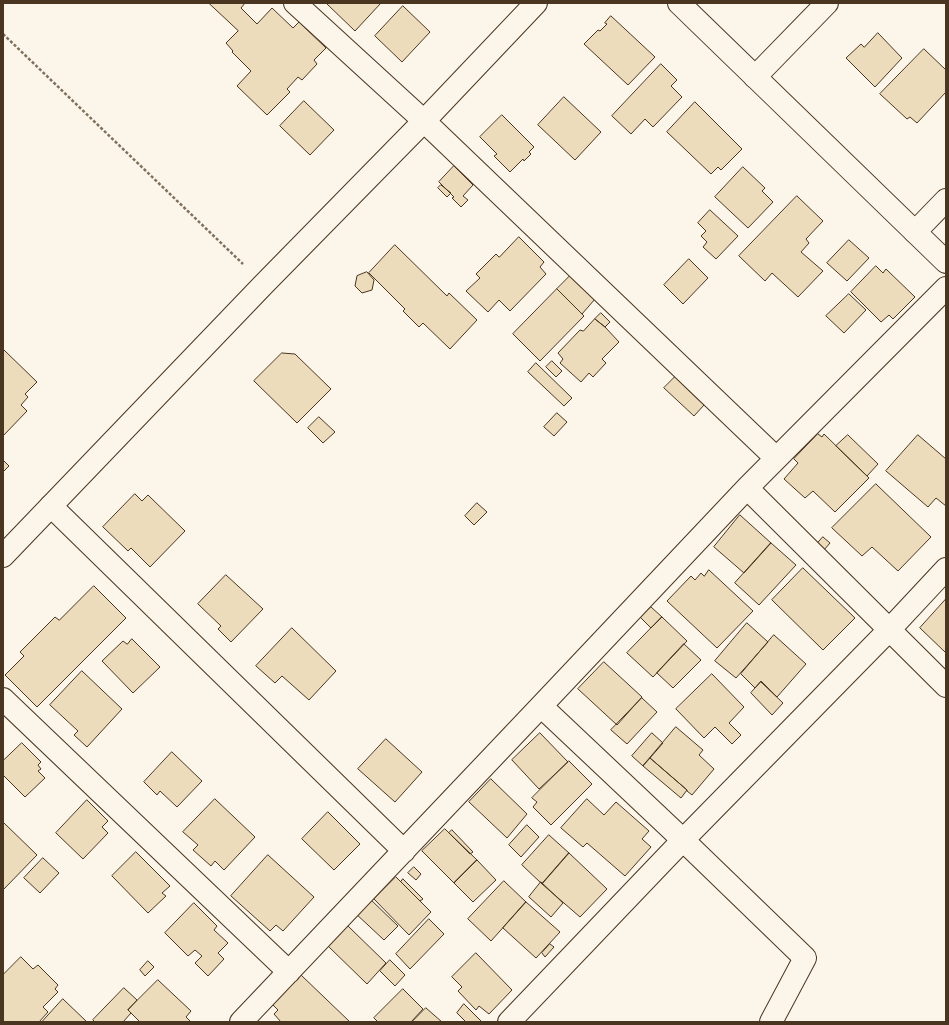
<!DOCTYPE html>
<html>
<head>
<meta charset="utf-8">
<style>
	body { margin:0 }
	#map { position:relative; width:949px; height:1025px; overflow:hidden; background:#fbf6e9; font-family:"Times New Roman",serif }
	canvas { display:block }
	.frame { position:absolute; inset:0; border:4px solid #4a3520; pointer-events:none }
</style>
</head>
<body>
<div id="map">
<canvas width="949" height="1025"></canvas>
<div class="frame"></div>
</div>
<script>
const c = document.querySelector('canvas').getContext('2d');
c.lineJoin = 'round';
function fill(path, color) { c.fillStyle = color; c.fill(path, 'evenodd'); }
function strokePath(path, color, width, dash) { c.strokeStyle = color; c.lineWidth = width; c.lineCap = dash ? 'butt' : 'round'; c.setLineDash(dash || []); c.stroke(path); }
const building = new Path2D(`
	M 209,3 L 245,3 L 241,8 L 257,24 L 272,8 L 293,28 L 299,22 L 326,48 L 314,60 L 317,64 L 302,80 L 298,77 L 287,89 L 290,92 L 267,115 L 237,86 L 251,71 L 232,52 L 233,51 L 226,43 L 238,31 Z
	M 327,3 L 381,3 L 355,31 L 327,4 Z
	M 403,6 L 430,32 L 402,62 L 375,36 Z
	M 611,16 L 655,57 L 628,85 L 584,44 L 598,30 L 600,31 L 607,24 L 605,23 Z
	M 878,33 L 902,58 L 875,87 L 846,58 L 861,44 L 864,47 Z
	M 924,49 L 946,70 L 946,92 L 917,123 L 910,117 L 907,119 L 880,94 Z
	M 661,64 L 677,80 L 671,86 L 682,97 L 653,127 L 645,119 L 631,134 L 612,116 Z
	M 564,97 L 601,132 L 575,160 L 538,125 Z
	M 304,101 L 334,130 L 310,155 L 280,126 Z
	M 695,102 L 742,149 L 721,170 L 718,167 L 711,174 L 667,132 Z
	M 502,115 L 534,147 L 529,152 L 531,154 L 524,161 L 523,159 L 510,172 L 494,156 L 497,154 L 480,137 Z
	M 454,166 L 473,185 L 463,196 L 468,200 L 461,207 L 452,198 L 454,197 L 439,182 Z
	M 743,167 L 765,188 L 762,191 L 773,202 L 748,228 L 715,197 Z
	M 441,185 L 451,193 L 447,197 L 438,188 Z
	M 797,196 L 823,221 L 806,239 L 809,243 L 801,252 L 823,271 L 798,297 L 772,273 L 765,281 L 739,256 Z
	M 710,210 L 738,236 L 716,259 L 703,247 L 707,242 L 701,236 L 706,231 L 698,223 Z
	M 519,237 L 544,262 L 540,267 L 546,274 L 510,311 L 499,300 L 488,312 L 466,291 L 480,278 L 476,274 L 496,254 L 499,257 Z
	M 849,240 L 869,258 L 847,281 L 827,263 Z
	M 395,245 L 447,296 L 449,293 L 477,320 L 450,349 L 423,323 L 419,327 L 403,311 L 405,309 L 369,273 Z
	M 689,259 L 708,278 L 683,304 L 664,285 Z
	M 876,266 L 883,273 L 886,269 L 915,297 L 893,319 L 889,315 L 881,322 L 851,292 Z
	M 367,272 L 374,280 L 372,290 L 362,293 L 355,286 L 357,276 Z
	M 571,275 L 595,299 L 582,314 L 557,289 Z
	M 557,289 L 584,316 L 540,361 L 513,334 Z
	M 849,294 L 866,310 L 844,333 L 826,316 Z
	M 601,313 L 610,322 L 605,327 L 595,319 Z
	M 595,319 L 605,327 L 619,342 L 602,359 L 606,363 L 593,377 L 589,373 L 581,382 L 560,363 L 563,359 L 558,353 L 580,330 L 583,331 Z
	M 3,349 L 37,382 L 25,394 L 28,397 L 21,405 L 27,411 L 3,436 Z
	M 282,353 L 295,354 L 331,389 L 297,423 L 254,381 Z
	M 552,361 L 562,371 L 556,377 L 546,367 Z
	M 536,363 L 572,398 L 564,406 L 528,372 Z
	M 675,377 L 704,405 L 694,416 L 664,388 Z
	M 557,413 L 567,422 L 554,436 L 544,427 Z
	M 319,417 L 335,432 L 323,443 L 308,428 Z
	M 818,434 L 822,437 L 824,434 L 869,478 L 835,512 L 813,491 L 805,498 L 784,479 L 798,463 L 794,459 Z
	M 848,435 L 878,464 L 867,476 L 836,446 Z
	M 918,435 L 946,459 L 946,506 L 936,498 L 928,507 L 886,471 Z
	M 3,460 L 9,466 L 3,472 Z
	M 876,484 L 931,537 L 898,571 L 872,547 L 862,556 L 832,528 Z
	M 135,494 L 142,501 L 148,495 L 185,531 L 150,567 L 131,548 L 128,551 L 103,527 Z
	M 477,503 L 487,512 L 474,525 L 465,516 Z
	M 740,515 L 771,543 L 744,573 L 714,547 Z
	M 823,537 L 830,543 L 824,550 L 817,544 Z
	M 771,543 L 796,565 L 759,605 L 735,583 Z
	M 803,568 L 855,618 L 823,650 L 772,600 Z
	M 709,570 L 753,611 L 717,648 L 667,601 L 691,576 L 695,580 L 701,573 L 704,576 Z
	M 226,575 L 263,609 L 231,642 L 218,629 L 221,626 L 198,604 Z
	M 94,586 L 126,618 L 37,707 L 5,675 L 24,656 L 20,652 L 55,617 L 59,620 Z
	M 946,599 L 946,653 L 920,628 Z
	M 651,607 L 662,617 L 651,628 L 640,617 Z
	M 662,617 L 687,641 L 653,677 L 627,653 Z
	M 747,623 L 768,642 L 736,678 L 715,661 Z
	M 292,628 L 336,671 L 309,700 L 282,676 L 275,683 L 256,666 Z
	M 774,635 L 806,664 L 777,697 L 761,681 L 755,688 L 741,674 Z
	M 132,639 L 160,667 L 133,693 L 102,661 L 123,641 L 127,644 Z
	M 684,644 L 701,660 L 673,688 L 657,673 Z
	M 604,662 L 642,697 L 617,725 L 578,689 Z
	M 82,671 L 122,709 L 87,747 L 74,735 L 78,731 L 50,705 Z
	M 712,674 L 744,707 L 729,723 L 741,735 L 732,744 L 715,727 L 704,738 L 676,709 Z
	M 761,682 L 783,703 L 772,715 L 751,693 Z
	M 642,698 L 657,712 L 627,744 L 611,730 Z
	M 676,727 L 703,750 L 699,755 L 714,769 L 692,795 L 687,791 L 687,790 L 650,758 Z
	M 540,733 L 568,762 L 539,789 L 512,760 Z
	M 652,733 L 663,743 L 643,766 L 632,756 Z
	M 386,739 L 422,772 L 395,802 L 358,769 Z
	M 22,743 L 41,762 L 38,765 L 41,769 L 38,771 L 45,778 L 25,797 L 3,775 L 3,761 Z
	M 172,752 L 202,781 L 177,807 L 160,791 L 157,795 L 144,782 Z
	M 650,758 L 687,790 L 681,798 L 643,766 Z
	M 569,761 L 592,784 L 551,825 L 533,807 L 537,802 L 532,798 Z
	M 491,779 L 527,814 L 507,838 L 469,802 Z
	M 215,799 L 255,837 L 224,870 L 215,861 L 211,866 L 193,850 L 198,845 L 183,832 Z
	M 587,799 L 604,815 L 616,802 L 649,831 L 642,839 L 651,847 L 625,876 L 587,843 L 583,847 L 561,828 Z
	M 87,800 L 108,821 L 102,827 L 108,833 L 83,859 L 56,833 Z
	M 328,812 L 360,844 L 334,870 L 302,839 Z
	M 3,822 L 37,855 L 3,890 Z
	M 527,825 L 539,837 L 521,857 L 509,845 Z
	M 445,829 L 477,860 L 454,883 L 422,851 Z
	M 452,830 L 473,852 L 470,854 L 449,833 Z
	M 549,835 L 569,853 L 542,884 L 522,865 Z
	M 136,852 L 170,886 L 162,893 L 166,896 L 148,913 L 112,876 Z
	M 569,853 L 607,889 L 580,917 L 542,884 Z
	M 268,855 L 314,897 L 283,931 L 276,925 L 270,931 L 231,896 Z
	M 43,858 L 59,873 L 40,893 L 24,878 Z
	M 477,860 L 496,880 L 473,902 L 454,883 Z
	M 414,867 L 421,874 L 416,880 L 408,873 Z
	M 396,877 L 431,912 L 409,935 L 374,899 Z
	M 403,879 L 423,899 L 420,901 L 401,882 Z
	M 504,881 L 526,902 L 491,941 L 468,919 Z
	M 541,882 L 563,903 L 551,917 L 529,897 Z
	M 368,897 L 398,926 L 384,940 L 354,912 Z
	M 526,902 L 560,932 L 536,958 L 503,928 Z
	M 194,903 L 217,926 L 214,930 L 228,943 L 218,953 L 224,959 L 208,976 L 195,963 L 202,956 L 195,950 L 188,956 L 165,933 Z
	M 429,919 L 444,934 L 410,969 L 396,954 Z
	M 348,926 L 386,963 L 367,984 L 328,946 Z
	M 550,944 L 554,947 L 545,957 L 542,953 Z
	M 476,953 L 512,990 L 489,1014 L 479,1006 L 476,1010 L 458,991 L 462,987 L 452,977 Z
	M 21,957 L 33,969 L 38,965 L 58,985 L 55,989 L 58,992 L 43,1007 L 48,1012 L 39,1022 L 3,1022 L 3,975 Z
	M 390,960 L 405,975 L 395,986 L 380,971 Z
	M 148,961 L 154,967 L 145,976 L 140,970 Z
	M 301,975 L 350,1022 L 281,1022 L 274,1014 L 278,1010 L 272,1004 Z
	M 158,980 L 191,1011 L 186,1017 L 191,1022 L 140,1022 L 128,1010 Z
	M 124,988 L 137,1000 L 128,1010 L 131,1013 L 123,1022 L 95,1022 L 93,1020 Z
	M 403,989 L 423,1009 L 411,1022 L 378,1022 L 374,1018 Z
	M 63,999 L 87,1022 L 42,1022 Z
	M 464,1004 L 482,1022 L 466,1022 L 457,1013 Z
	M 426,1008 L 442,1022 L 412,1022 Z`);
const path = new Path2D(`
	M 3,34 L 243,264`);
const street = new Path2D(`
	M 295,3 L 424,121 L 776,458
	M 755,77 L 827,3
	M 915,232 L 946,200
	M 747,488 L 946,686
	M 51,506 L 404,851
	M 3,699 L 289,972
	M 541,706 L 683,840 L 805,958 L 771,1022
	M 241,1022 L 541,706 L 747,488 L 946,288
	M 509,1022 L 683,840 L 890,629 L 946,569`);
const secondary = new Path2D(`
	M 679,3 L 946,262
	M 3,556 L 264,284 L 424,121 L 536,3`);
fill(building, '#ecdcbc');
strokePath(building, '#4a3520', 1);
strokePath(street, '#4a3520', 24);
strokePath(secondary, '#4a3520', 24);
strokePath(path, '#7f6f5c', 2.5, [3, 2]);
strokePath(street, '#fbf6e9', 22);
strokePath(secondary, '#fbf6e9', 22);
</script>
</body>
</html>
